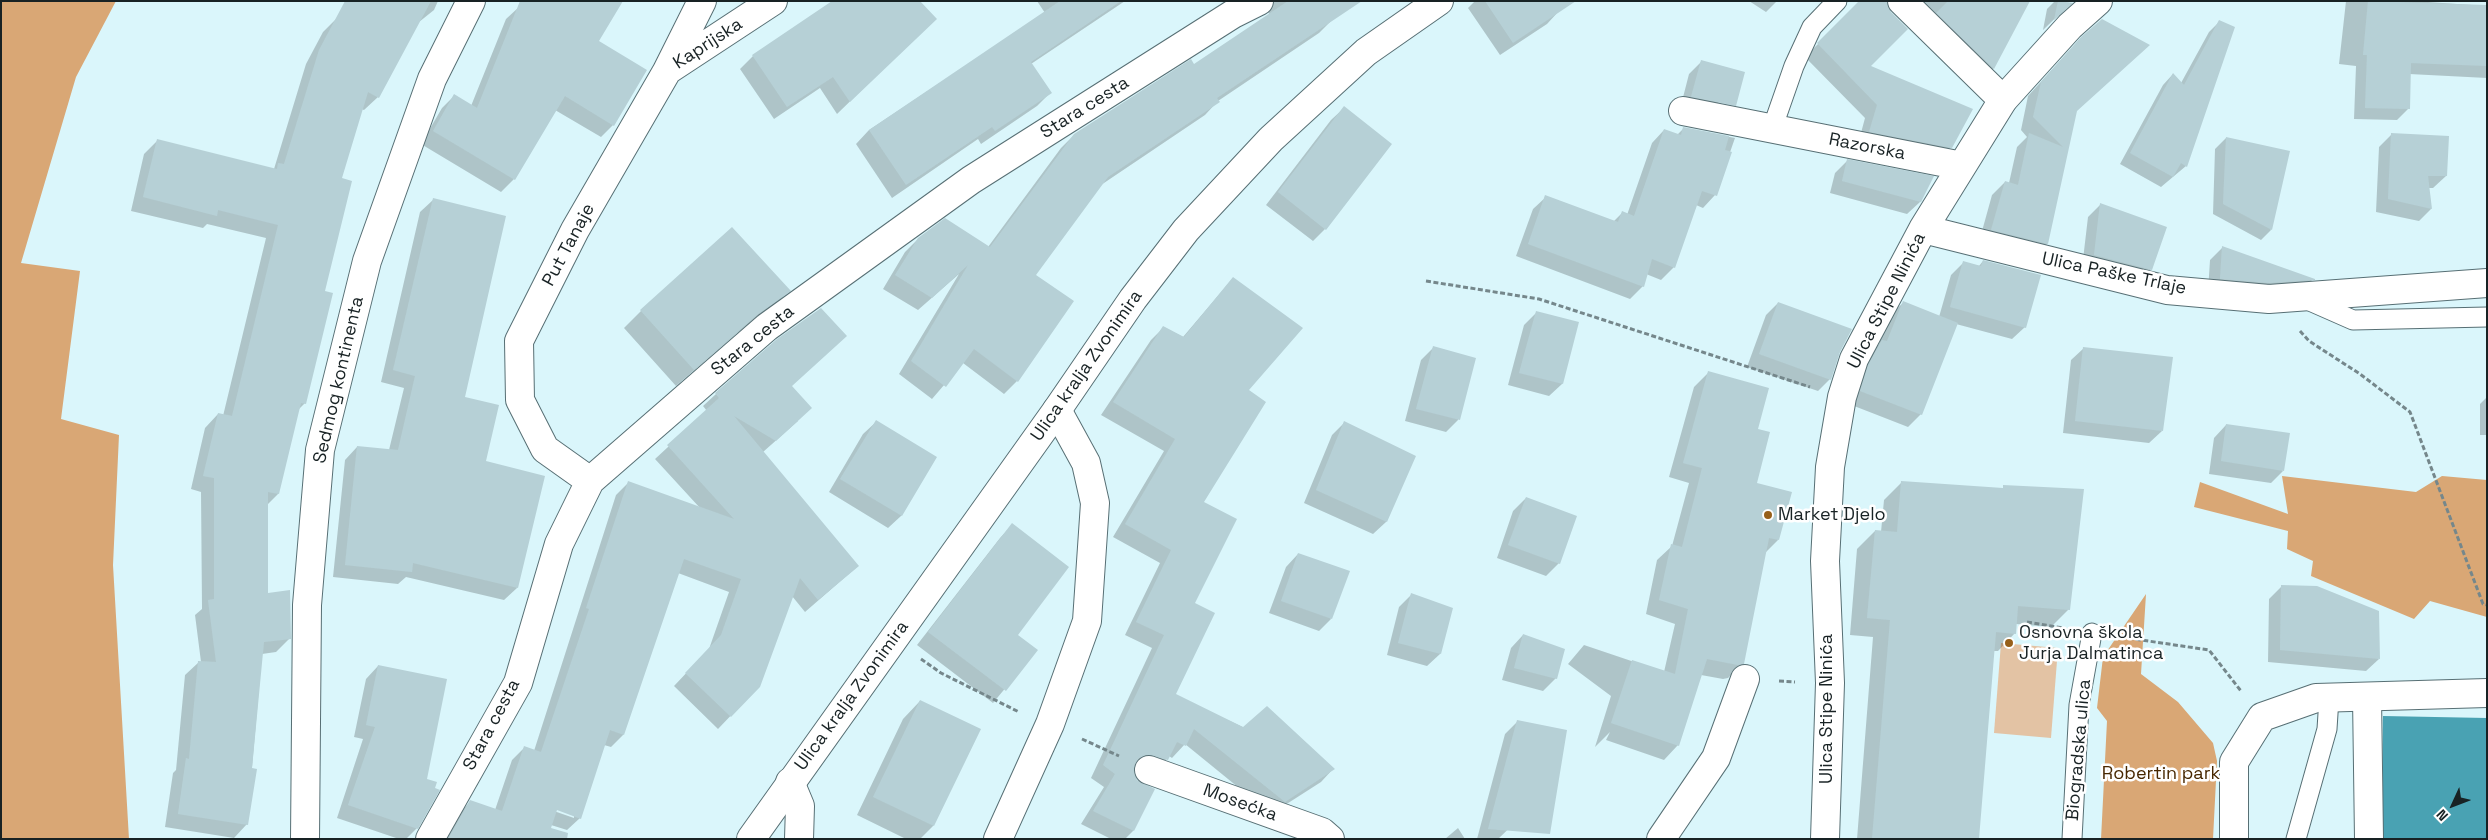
<!DOCTYPE html>
<html>
<head>
<meta charset="utf-8">
<style>
	body { margin:0 }
	#map { position:relative; width:2488px; height:840px; overflow:hidden; background:#daf6fb; font-family:"Space Grotesk",sans-serif }
	canvas { display:block }
	.frame { position:absolute; inset:0; border:2px solid #182224; pointer-events:none }
	.north { position:absolute; left:2428px; top:780px; width:50px; height:50px; -webkit-text-stroke:4px #fff; paint-order:stroke; rotate:227deg; font-size:14px; font-weight:700; line-height:20px; text-align:center; color:#182224 }
	.north::after { content:''; display:block; margin:auto; width:18px; height:22px; background:#182224; clip-path:polygon(50% 0,100% 100%,50% 72%,0 100%) }
</style>
</head>
<body>
<div id="map">
<canvas width="2488" height="840"></canvas>
<div class="frame"></div>
<div class="north">N</div>
</div>
<script>
const c = document.querySelector('canvas').getContext('2d');
c.lineJoin = 'round';
function fill(path, color) { c.fillStyle = color; c.fill(path, 'evenodd'); }
function strokePath(path, color, width, dash) { c.strokeStyle = color; c.lineWidth = width; c.lineCap = dash ? 'butt' : 'round'; c.setLineDash(dash || []); c.stroke(path); }
function label(font, color, halo, rows, align = 'center') {
  c.font = font + ' "Space Grotesk",sans-serif'; c.lineWidth = 5; c.setLineDash([]); c.textBaseline = 'middle'; c.strokeStyle = halo; c.fillStyle = color; for (const [text, x, y, turn = 0] of rows) {
    c.save(); c.translate(x, y); c.rotate((+turn || 0) * Math.PI / 180); c.textAlign = isNaN(turn) ? turn : align; if (halo) c.strokeText(text, 0, 0); c.fillText(text, 0, 0); c.restore();
  }
}
const green = new Path2D(`
	M 2001,643 L 2058,648 L 2051,738 L 1994,733 Z`);
const forest = new Path2D(`
	M 1,1 L 116,1 L 76,77 L 21,263 L 80,271 L 61,419 L 119,435 L 113,565 L 129,839 L 1,839 Z
	M 2282,476 L 2416,492 L 2442,476 L 2487,480 L 2487,617 L 2430,601 L 2414,619 L 2311,576 L 2313,561 L 2287,549 L 2288,531 L 2194,507 L 2200,482 L 2288,514 Z
	M 2146,594 L 2141,674 L 2178,702 L 2213,743 L 2217,761 L 2213,839 L 2101,839 L 2107,721 L 2097,708 L 2103,657 Z`);
const water = new Path2D(`
	M 2383,716 L 2487,718 L 2487,839 L 2382,839 Z`);
const shadow = new Path2D(`
	M 361,1 L 438,1 L 434,10 L 419,22 L 378,97 L 364,110 L 361,109 L 340,179 L 305,403 L 298,410 L 278,494 L 267,505 L 267,594 L 290,638 L 276,652 L 262,654 L 247,824 L 234,838 L 165,827 L 173,773 L 176,770 L 185,675 L 199,662 L 201,662 L 195,615 L 202,609 L 201,492 L 191,489 L 205,428 L 218,414 L 223,416 L 266,238 L 207,224 L 203,228 L 131,211 L 144,154 L 158,140 L 274,169 L 306,64 L 323,32 L 336,19 Z
	M 1037,1 L 1125,1 L 1031,64 L 1050,93 L 1037,106 L 981,144 L 978,139 L 892,198 L 856,144 L 869,130 L 1045,13 Z
	M 1260,1 L 1320,1 L 1332,20 L 1319,33 L 1218,101 L 1205,115 L 1101,185 L 1035,275 L 1017,381 L 1004,394 L 963,363 L 932,399 L 899,374 L 959,274 L 918,310 L 883,289 L 905,252 L 918,239 L 988,247 L 1061,148 L 1074,135 L 1194,66 L 1270,15 Z
	M 1475,1 L 1553,1 L 1559,11 L 1547,24 L 1500,55 L 1468,8 Z
	M 1749,1 L 1777,1 L 1766,12 Z
	M 1861,1 L 1869,66 L 1951,147 L 1938,160 L 1858,144 L 1865,118 L 1805,57 Z
	M 1899,1 L 2029,1 L 1993,69 L 1981,81 Z
	M 2055,1 L 2071,3 L 2043,30 L 2047,9 Z
	M 2346,1 L 2413,1 L 2487,6 L 2487,78 L 2409,74 L 2408,109 L 2397,120 L 2354,119 L 2356,66 L 2339,64 Z
	M 519,7 L 613,125 L 601,137 L 555,110 L 514,179 L 501,192 L 421,144 L 442,108 L 454,96 L 471,106 L 506,19 Z
	M 935,19 L 837,114 L 820,88 L 774,119 L 740,69 L 753,56 Z
	M 2220,21 L 2186,166 L 2161,187 L 2120,164 L 2163,85 L 2173,74 L 2181,83 L 2209,32 Z
	M 2069,51 L 2075,112 L 2047,244 L 2034,256 L 1979,242 L 1992,195 L 2005,182 L 2009,183 L 2017,147 L 2027,137 L 2021,130 L 2028,96 Z
	M 1701,62 L 1719,102 L 1706,114 L 1680,109 L 1689,74 Z
	M 1344,108 L 1325,229 L 1313,241 L 1266,205 L 1331,120 Z
	M 1684,128 L 1735,138 L 1715,195 L 1703,208 L 1696,205 L 1674,267 L 1661,280 L 1646,274 L 1643,286 L 1630,299 L 1516,256 L 1533,209 L 1546,197 L 1613,222 L 1622,213 L 1627,215 L 1652,143 L 1664,130 L 1677,135 Z
	M 2391,135 L 2446,176 L 2433,188 L 2428,188 L 2431,209 L 2419,221 L 2376,212 L 2379,147 Z
	M 2226,138 L 2271,230 L 2261,240 L 2213,214 L 2215,149 Z
	M 1847,161 L 1932,177 L 1920,202 L 1907,214 L 1830,193 L 1835,173 Z
	M 433,200 L 463,398 L 484,462 L 517,588 L 504,600 L 406,577 L 398,584 L 333,577 L 345,460 L 357,447 L 389,450 L 404,388 L 381,382 L 420,212 Z
	M 2100,205 L 2151,269 L 2138,282 L 2082,268 L 2088,217 Z
	M 2222,248 L 2313,279 L 2301,291 L 2208,291 L 2210,260 Z
	M 1983,261 L 2025,327 L 2012,339 L 1956,324 L 1921,414 L 1908,427 L 1849,404 L 1870,354 L 1879,344 L 1890,315 L 1903,303 L 1939,317 L 1951,275 L 1964,262 L 1979,266 Z
	M 1233,278 L 1247,390 L 1202,502 L 1193,604 L 1174,695 L 1333,769 L 1321,782 L 1271,814 L 1185,744 L 1172,758 L 1169,756 L 1155,772 L 1133,766 L 1132,772 L 1136,781 L 1153,789 L 1133,831 L 1125,839 L 1111,839 L 1081,824 L 1104,787 L 1091,778 L 1152,648 L 1125,635 L 1160,563 L 1113,537 L 1164,451 L 1101,415 L 1151,340 L 1164,327 L 1183,337 Z
	M 789,291 L 771,308 L 737,333 L 676,386 L 624,328 L 641,311 Z
	M 1778,303 L 1830,379 L 1818,391 L 1747,367 L 1766,315 Z
	M 1537,312 L 1578,323 L 1562,384 L 1549,396 L 1508,385 L 1524,325 Z
	M 1433,348 L 1474,359 L 1458,420 L 1446,432 L 1405,421 L 1421,360 Z
	M 2084,348 L 2162,431 L 2149,443 L 2063,433 L 2071,360 Z
	M 1708,373 L 1756,430 L 1755,484 L 1778,540 L 1765,553 L 1743,663 L 1728,678 L 1723,679 L 1701,675 L 1678,745 L 1664,760 L 1606,740 L 1610,732 L 1595,747 L 1611,696 L 1568,664 L 1584,645 L 1664,672 L 1675,624 L 1646,614 L 1657,560 L 1672,546 L 1689,483 L 1669,477 L 1694,387 Z
	M 790,387 L 798,421 L 763,452 L 858,566 L 805,612 L 792,596 L 759,686 L 718,729 L 674,686 L 709,649 L 729,592 L 678,573 L 623,735 L 611,747 L 604,745 L 580,818 L 567,830 L 551,825 L 546,839 L 444,839 L 458,814 L 470,802 L 495,810 L 512,760 L 524,748 L 534,751 L 616,495 L 629,482 L 700,508 L 655,459 L 707,411 L 703,406 L 716,394 ZM 551,807 L 574,815 L 574,818 L 551,810 Z
	M 2487,397 L 2487,435 L 2480,435 L 2480,404 Z
	M 876,422 L 935,458 L 901,516 L 888,528 L 829,492 L 863,434 Z
	M 1344,423 L 1414,456 L 1386,522 L 1373,534 L 1304,503 L 1332,435 Z
	M 2226,425 L 2283,471 L 2271,483 L 2209,474 L 2214,438 Z
	M 1902,482 L 2002,489 L 2004,487 L 2069,609 L 2051,627 L 2016,624 L 2015,633 L 1998,651 L 1993,651 L 1978,839 L 1857,839 L 1873,637 L 1850,635 L 1857,549 L 1875,531 L 1881,532 L 1884,500 Z
	M 1526,498 L 1559,563 L 1546,576 L 1497,558 L 1513,511 Z
	M 1012,525 L 1016,635 L 1036,651 L 993,703 L 917,645 L 1000,538 Z
	M 1298,554 L 1331,619 L 1319,631 L 1269,613 L 1286,567 Z
	M 2281,587 L 2379,659 L 2366,671 L 2268,662 L 2269,599 Z
	M 1411,595 L 1452,609 L 1440,654 L 1427,666 L 1387,655 L 1399,607 Z
	M 1523,635 L 1556,678 L 1543,691 L 1502,680 L 1511,648 Z
	M 378,666 L 417,828 L 406,839 L 399,839 L 337,818 L 363,739 L 354,737 L 366,679 Z
	M 920,701 L 979,730 L 933,826 L 920,839 L 906,839 L 857,815 L 903,719 Z
	M 1517,722 L 1545,794 L 1498,839 L 1477,839 L 1505,734 Z
	M 1458,828 L 1465,839 L 1445,839 Z`);
const building = new Path2D(`
	M 345,1 L 431,1 L 379,98 L 368,92 L 342,178 L 352,181 L 325,291 L 333,293 L 306,404 L 301,403 L 279,494 L 268,492 L 268,593 L 290,590 L 291,639 L 264,642 L 252,768 L 257,769 L 248,825 L 178,814 L 186,758 L 189,759 L 198,661 L 216,662 L 208,600 L 214,599 L 214,478 L 203,476 L 218,413 L 232,416 L 278,225 L 218,210 L 217,216 L 143,197 L 157,139 L 277,169 L 278,163 L 284,164 L 319,50 Z
	M 520,1 L 623,1 L 599,41 L 647,70 L 614,126 L 565,96 L 515,180 L 433,131 L 454,94 L 477,108 Z
	M 832,1 L 920,1 L 937,19 L 850,102 L 833,77 L 787,107 L 752,55 Z
	M 1060,1 L 1121,1 L 1031,62 L 1052,93 L 995,131 L 992,127 L 906,185 L 869,130 Z
	M 1288,1 L 1362,1 L 1217,98 L 1220,102 L 1108,177 L 1036,275 L 1074,301 L 1018,382 L 974,349 L 946,387 L 911,361 L 968,265 L 932,298 L 895,275 L 918,238 L 945,218 L 990,247 L 1074,134 L 1191,59 L 1194,64 Z
	M 1485,1 L 1576,1 L 1513,43 Z
	M 1859,1 L 1887,1 L 1891,12 L 1908,29 L 1871,66 L 1973,109 L 1952,148 L 1869,132 L 1877,105 L 1817,43 Z
	M 1948,1 L 2030,1 L 1994,69 L 1936,13 Z
	M 2058,1 L 2073,3 L 2054,20 Z
	M 2368,1 L 2487,5 L 2487,66 L 2411,63 L 2410,109 L 2365,108 L 2367,55 L 2363,55 Z
	M 2102,19 L 2150,45 L 2077,111 L 2048,244 L 1991,230 L 2005,181 L 2018,185 L 2029,133 L 2063,147 L 2033,117 L 2041,82 L 2081,37 Z
	M 2219,20 L 2235,27 L 2187,167 L 2181,163 L 2173,177 L 2130,153 L 2173,73 L 2184,85 Z
	M 1701,60 L 1745,72 L 1736,106 L 1691,97 Z
	M 1344,106 L 1392,144 L 1326,230 L 1278,192 Z
	M 1683,127 L 1729,136 L 1725,150 L 1732,152 L 1717,196 L 1702,191 L 1675,268 L 1652,259 L 1644,287 L 1528,244 L 1545,195 L 1618,222 L 1622,211 L 1634,216 L 1664,129 L 1681,135 Z
	M 2391,133 L 2449,136 L 2447,176 L 2428,176 L 2432,209 L 2388,199 Z
	M 2226,137 L 2290,151 L 2272,230 L 2223,204 Z
	M 1847,159 L 1934,176 L 1921,202 L 1842,181 Z
	M 433,198 L 506,216 L 465,397 L 499,405 L 486,461 L 545,476 L 518,588 L 413,563 L 412,572 L 345,565 L 357,446 L 398,450 L 415,376 L 393,370 Z
	M 2100,203 L 2167,227 L 2152,270 L 2094,255 Z
	M 732,227 L 791,291 L 757,315 L 694,370 L 640,310 Z
	M 2222,246 L 2315,279 L 2315,280 L 2269,283 L 2220,279 Z
	M 1983,260 L 2041,275 L 2026,328 L 1950,307 L 1963,261 L 1981,266 Z
	M 1233,277 L 1303,328 L 1249,390 L 1266,402 L 1204,502 L 1237,519 L 1195,603 L 1215,613 L 1176,694 L 1243,727 L 1267,706 L 1335,769 L 1285,802 L 1194,729 L 1186,746 L 1177,742 L 1168,760 L 1147,755 L 1139,758 L 1135,764 L 1134,772 L 1137,780 L 1155,789 L 1134,831 L 1093,811 L 1115,774 L 1103,765 L 1164,635 L 1136,622 L 1171,550 L 1125,524 L 1175,439 L 1113,402 L 1163,326 L 1184,337 Z
	M 1903,301 L 1958,323 L 1922,415 L 1860,391 L 1868,365 L 1882,340 L 1887,341 Z
	M 1778,302 L 1852,329 L 1840,352 L 1831,380 L 1759,354 Z
	M 821,308 L 847,336 L 792,386 L 812,408 L 776,441 L 734,416 L 859,566 L 818,600 L 800,578 L 760,687 L 731,717 L 685,673 L 721,635 L 741,579 L 684,559 L 624,735 L 610,730 L 581,819 L 557,810 L 551,828 L 568,833 L 567,839 L 448,839 L 470,800 L 502,811 L 524,746 L 541,752 L 589,609 L 586,608 L 628,481 L 734,519 L 667,445 L 719,398 L 715,393 L 777,339 Z
	M 1536,311 L 1579,322 L 1563,384 L 1519,373 Z
	M 1433,346 L 1476,358 L 1460,420 L 1416,409 Z
	M 2083,347 L 2173,357 L 2163,431 L 2075,421 Z
	M 1708,371 L 1769,388 L 1758,429 L 1770,432 L 1757,483 L 1792,492 L 1779,540 L 1769,538 L 1744,664 L 1738,665 L 1707,659 L 1679,746 L 1611,723 L 1632,660 L 1675,674 L 1688,609 L 1659,600 L 1671,544 L 1682,547 L 1702,468 L 1683,463 Z
	M 876,420 L 937,457 L 902,516 L 840,479 Z
	M 1344,421 L 1416,456 L 1387,522 L 1316,490 Z
	M 2226,424 L 2290,433 L 2284,471 L 2221,461 Z
	M 1901,481 L 2003,488 L 2003,485 L 2084,489 L 2070,610 L 2018,606 L 2016,634 L 1996,632 L 1979,839 L 1872,839 L 1890,620 L 1867,618 L 1875,530 L 1897,532 Z
	M 1526,497 L 1577,516 L 1560,564 L 1508,545 Z
	M 1012,523 L 1069,567 L 1018,635 L 1038,650 L 1006,691 L 928,632 Z
	M 1298,553 L 1350,571 L 1332,619 L 1281,601 Z
	M 2281,585 L 2317,586 L 2379,611 L 2380,659 L 2280,650 Z
	M 1411,593 L 1453,608 L 1441,654 L 1398,643 Z
	M 1523,634 L 1565,649 L 1557,679 L 1514,668 Z
	M 378,665 L 447,679 L 427,779 L 437,782 L 435,788 L 440,790 L 418,829 L 348,805 L 375,727 L 366,725 Z
	M 920,700 L 981,729 L 934,826 L 873,797 Z
	M 1517,720 L 1567,730 L 1550,834 L 1488,829 Z`);
const path = new Path2D(`
	M 1426,281 L 1539,299 L 1810,387
	M 2300,331 L 2309,341 L 2360,374 L 2410,412 L 2483,604 L 2487,605
	M 2027,622 L 2063,628
	M 2121,637 L 2209,650 L 2241,691
	M 921,659 L 941,673 L 1019,712
	M 1779,681 L 1795,682
	M 1082,739 L 1119,756`);
const service = new Path2D(`
	M 1772,129 L 1794,66 L 1812,27 L 1837,1
	M 2303,298 L 2353,320 L 2487,317
	M 2072,839 L 2079,705 L 2092,633
	M 2296,839 L 2327,729 L 2329,698`);
const pedestrian = new Path2D(`
	M 1902,1 L 2003,100
	M 2367,697 L 2369,839`);
const minor = new Path2D(`
	M 668,70 L 773,1
	M 1683,111 L 1962,166
	M 1923,229 L 2167,290 L 2269,299 L 2487,283
	M 590,481 L 545,449 L 520,400 L 519,341 L 575,230 L 667,71 L 702,1
	M 1149,770 L 1322,832 L 1330,839
	M 305,839 L 307,605 L 320,450 L 367,261 L 432,79 L 471,1
	M 430,839 L 518,683 L 559,544 L 590,481 L 767,327 L 971,180 L 1233,14 L 1259,1
	M 998,839 L 1050,724 L 1087,621 L 1095,503 L 1086,463 L 1057,410
	M 1661,839 L 1716,758 L 1745,679
	M 1825,839 L 1830,683 L 1825,561 L 1830,467 L 1842,397 L 1854,359 L 1923,229 L 2003,100 L 2070,26 L 2098,1
	M 2234,839 L 2234,762 L 2262,717 L 2316,698 L 2487,693`);
const tertiary = new Path2D(`
	M 790,782 L 800,806 L 799,839`);
const secondary = new Path2D(`
	M 751,839 L 1057,410 L 1133,299 L 1186,230 L 1271,139 L 1366,52 L 1439,1`);
const markers = [
	[1768,515,5,"#97601a"],
	[2009,643,5,"#97601a"]
];
const streetNames = [
	["Kaprijska",708,44,-33],
	["Stara cesta",1085,108,-32],
	["Razorska",1867,147,11],
	["Put Tanaje",569,245,-62],
	["Ulica Paške Trlaje",2114,274,12],
	["Ulica Stipe Ninića",1887,301,-63],
	["Stara cesta",753,341,-39],
	["Ulica kralja Zvonimira",1087,366,-55],
	["Sedmog kontinenta",339,380,-77],
	["Ulica kralja Zvonimira",852,696,-54],
	["Ulica Stipe Ninića",1827,709,-90],
	["Stara cesta",492,725,-62],
	["Biogradska ulica",2079,750,-85],
	["Mosećka",1240,803,20]
];
const poiNames = [
	["Market Djelo",1778,515],
	["Osnovna škola",2019,633],
	["Jurja Dalmatinca",2019,654]
];
const parkNames = [
	["Robertin park",2161,774]
];
fill(green, '#e3c3a4');
fill(forest, '#d9a775');
fill(water, '#49a2b3');
fill(shadow, '#0003');
fill(building, '#b6d0d6');
strokePath(service, '#576f74', 21);
strokePath(pedestrian, '#576f74', 30);
strokePath(minor, '#576f74', 30);
strokePath(tertiary, '#576f74', 30);
strokePath(secondary, '#576f74', 30);
strokePath(path, '#75878b', 3, [5, 2.5]);
strokePath(service, '#fff', 19);
strokePath(pedestrian, '#fff', 28);
strokePath(minor, '#fff', 28);
strokePath(tertiary, '#fff', 28);
strokePath(secondary, '#fff', 28);
for (const [x, y, r, color] of markers) { const dot = new Path2D(); dot.arc(x, y, r, 0, 2 * Math.PI); c.fillStyle = color; c.fill(dot); strokePath(dot, '#fff', 2); }
label('18px', '#182224', '#fff', streetNames);
label('18px', '#182224', '#fff', poiNames, 'left');
label('18px', '#472700', '#fff', parkNames);
</script>
</body>
</html>
